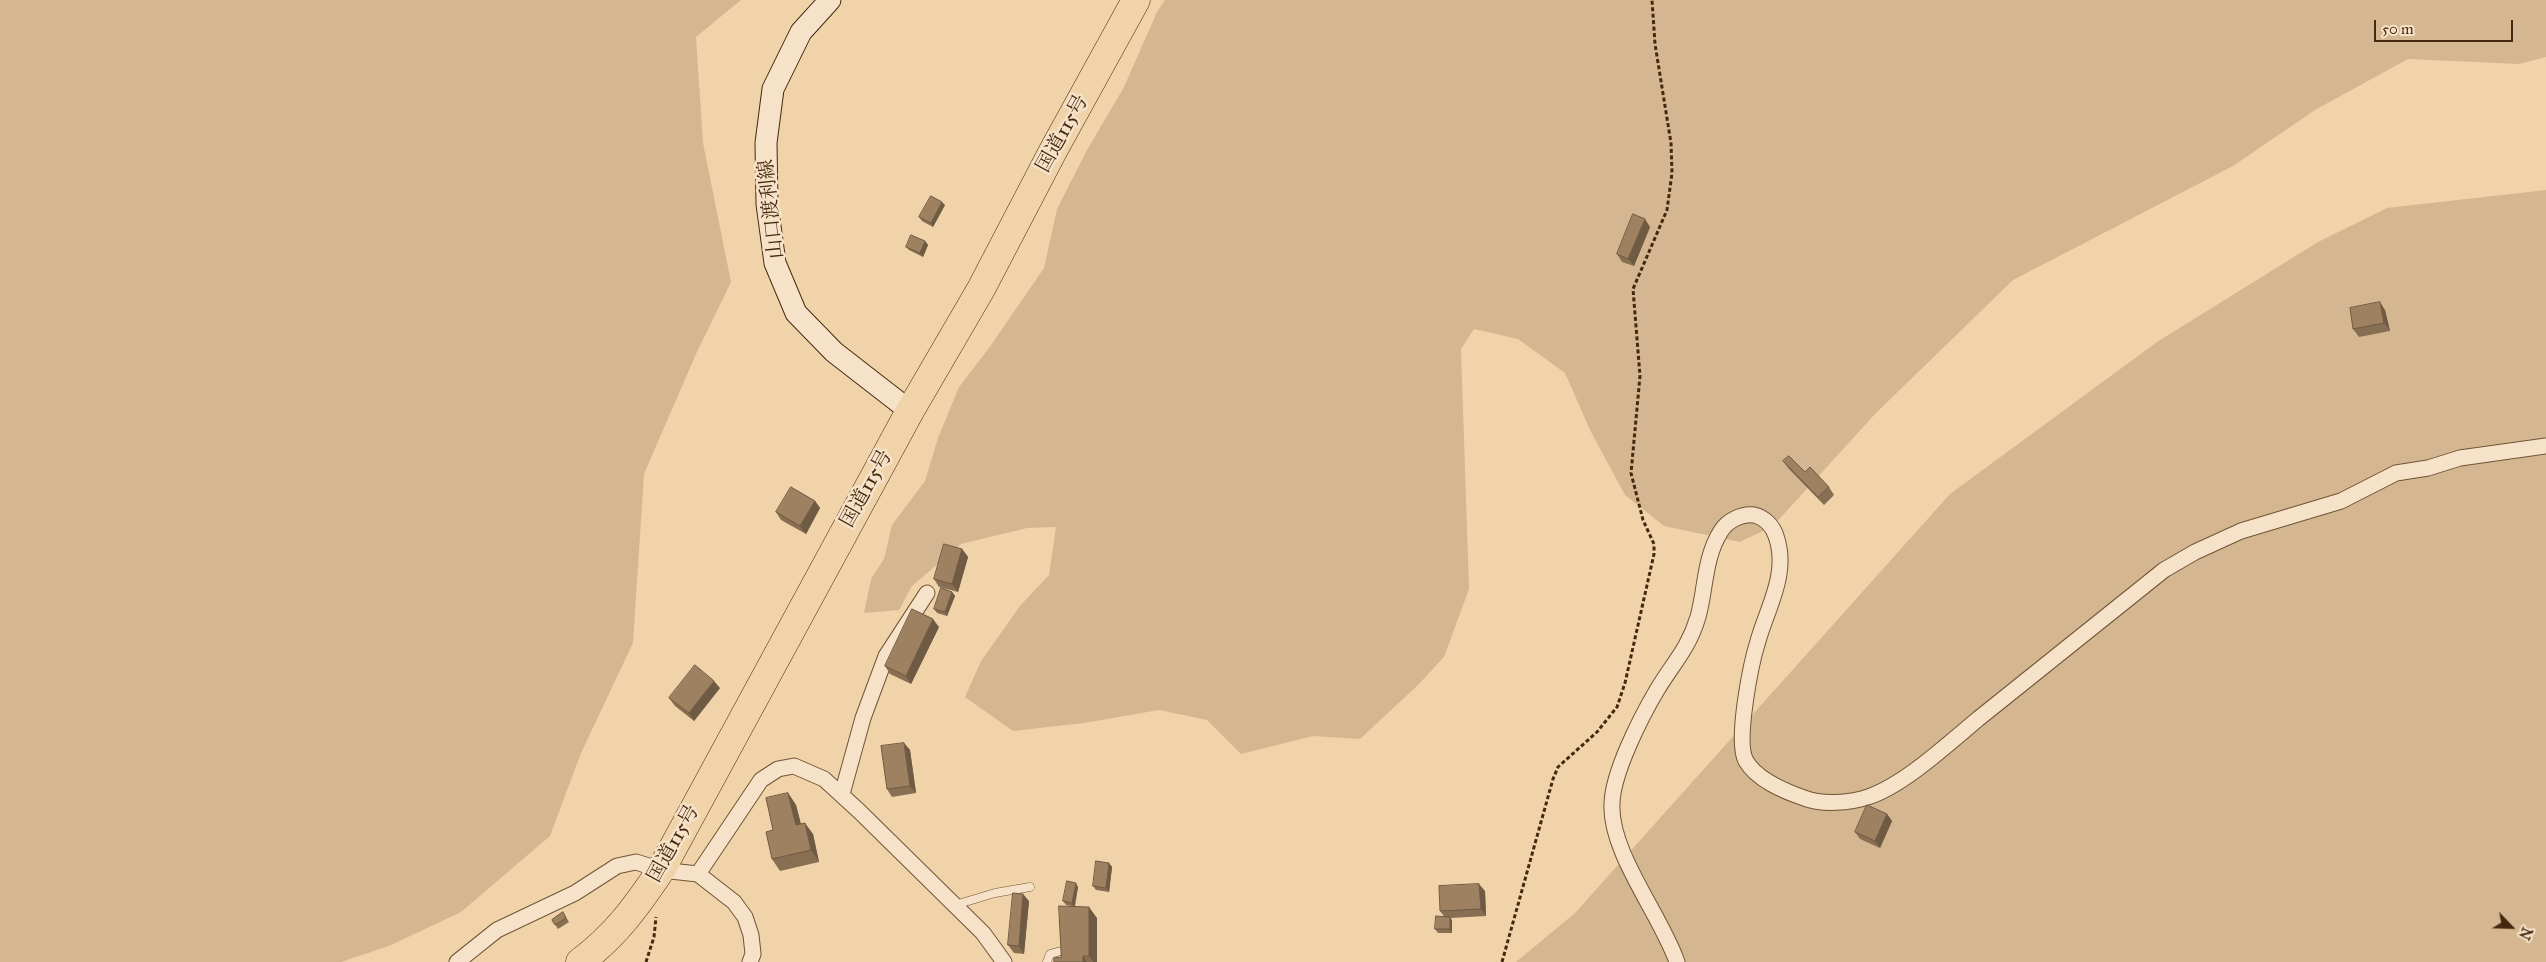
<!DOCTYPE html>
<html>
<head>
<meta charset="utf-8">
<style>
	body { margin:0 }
	#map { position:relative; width:2546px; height:962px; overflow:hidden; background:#f1d3aa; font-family:"IM FELL Great Primer",serif }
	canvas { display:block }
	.north { position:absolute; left:2486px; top:902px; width:50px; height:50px; -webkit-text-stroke:4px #f6e2c8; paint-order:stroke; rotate:114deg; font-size:14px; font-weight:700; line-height:20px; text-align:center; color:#45290f }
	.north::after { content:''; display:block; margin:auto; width:18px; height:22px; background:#45290f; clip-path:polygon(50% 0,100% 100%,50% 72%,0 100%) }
	.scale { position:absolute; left:2374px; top:20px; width:139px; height:22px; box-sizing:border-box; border:2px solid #45290f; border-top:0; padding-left:6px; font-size:15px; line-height:18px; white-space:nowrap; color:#45290f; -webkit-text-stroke:4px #f6e2c8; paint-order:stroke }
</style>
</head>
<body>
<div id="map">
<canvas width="2546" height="962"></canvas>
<div class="north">N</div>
<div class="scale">50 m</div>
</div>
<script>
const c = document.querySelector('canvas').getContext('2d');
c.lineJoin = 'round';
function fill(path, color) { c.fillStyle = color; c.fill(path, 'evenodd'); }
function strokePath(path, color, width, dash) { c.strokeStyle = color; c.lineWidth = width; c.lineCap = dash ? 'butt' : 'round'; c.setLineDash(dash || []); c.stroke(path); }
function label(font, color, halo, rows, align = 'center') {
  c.font = font + ' "IM FELL Great Primer","Noto Serif JP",serif'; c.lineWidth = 5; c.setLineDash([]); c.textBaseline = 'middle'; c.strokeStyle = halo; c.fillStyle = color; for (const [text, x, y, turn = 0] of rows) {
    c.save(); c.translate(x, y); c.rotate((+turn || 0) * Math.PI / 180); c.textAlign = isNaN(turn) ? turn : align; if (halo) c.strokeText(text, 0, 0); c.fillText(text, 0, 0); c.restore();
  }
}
const green = new Path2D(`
	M 0,0 L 741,0 L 696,37 L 703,143 L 731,282 L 696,354 L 644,474 L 633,643 L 581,753 L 550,836 L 461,912 L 389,946 L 341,962 L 0,962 Z
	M 1165,0 L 2546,0 L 2546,57 L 2519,64 L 2408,59 L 2315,110 L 2233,166 L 2013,280 L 1876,413 L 1773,526 L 1740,542 L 1664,526 L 1625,495 L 1591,432 L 1565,373 L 1518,339 L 1474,329 L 1461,349 L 1469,589 L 1444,657 L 1418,685 L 1360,739 L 1313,736 L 1241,754 L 1207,720 L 1159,710 L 1084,723 L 1013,731 L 965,697 L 981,661 L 1020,606 L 1049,575 L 1056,527 L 1027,528 L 961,544 L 912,586 L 899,610 L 864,613 L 871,579 L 884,559 L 892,525 L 925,481 L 938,438 L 959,387 L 989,348 L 1044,268 L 1057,209 L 1087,150 L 1124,87 L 1157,12 Z
	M 2546,190 L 2546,962 L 1516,962 L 1575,913 L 1950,494 L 2157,342 L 2318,242 L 2387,208 Z`);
const path = new Path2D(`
	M 646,962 L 654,937 L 656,917
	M 1502,962 L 1553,779 L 1558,767 L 1597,732 L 1617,707 L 1625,683 L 1654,554 L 1654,544 L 1643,520 L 1631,473 L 1640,376 L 1633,289 L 1667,210 L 1672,173 L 1671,143 L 1655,44 L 1652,0`);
const lane = new Path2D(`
	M 955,905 L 995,893 L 1030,887
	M 1047,962 L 1050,954 L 1061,951`);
const street = new Path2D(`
	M 842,794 L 863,718 L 886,656 L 927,593
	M 698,874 L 761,780 L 778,769 L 794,766 L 824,779 L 859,811 L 983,933 L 1004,962
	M 457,962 L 497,930 L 575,893 L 617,866 L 636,862 L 661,870 L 698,874 L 734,902 L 745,917 L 751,935 L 753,954 L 750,962
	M 1677,962 C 1661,915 1609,852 1612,803 C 1613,772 1641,717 1657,690 C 1673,663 1688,650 1698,617 C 1706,588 1704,558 1721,531 C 1727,521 1742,513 1754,515 C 1764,517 1773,526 1776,536 C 1789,573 1768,606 1758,641 C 1751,663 1735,742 1746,761 C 1757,780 1784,791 1804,798 C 1822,805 1850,803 1868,797 C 1904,785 1948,744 1978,719 C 2040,669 2102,619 2164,570 L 2195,552 L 2241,531 L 2341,501 L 2396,473 L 2428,468 L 2460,458 L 2546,446`);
const secondary = new Path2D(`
	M 830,0 L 801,32 L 773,89 L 766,143 L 767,204 L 775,263 L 796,313 L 834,352 L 910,411`);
const highway = new Path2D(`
	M 580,962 C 616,935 636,907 661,870 L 910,411 L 981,289 L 1053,151 L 1136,0`);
const wall = new Path2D(`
	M 945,205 L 933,227 L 922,221 L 919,217 Z
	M 1650,227 L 1634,266 L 1622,262 L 1617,254 Z
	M 925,241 L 928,245 L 923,257 L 909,250 L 906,247 Z
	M 2385,310 L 2390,331 L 2359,337 L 2353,329 Z
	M 1783,461 L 1805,472 L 1829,487 L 1834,495 L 1824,505 L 1789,469 Z
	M 815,501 L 820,508 L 806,534 L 781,520 L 776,512 Z
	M 962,549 L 968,557 L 958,592 L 939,587 L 934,579 Z
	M 952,592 L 955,596 L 947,616 L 937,613 L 934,609 Z
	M 939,627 L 911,684 L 890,674 L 885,666 Z
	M 720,688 L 694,721 L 675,706 L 669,698 Z
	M 904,743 L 910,750 L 916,793 L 892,797 L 887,789 Z
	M 788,793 L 796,805 L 801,824 L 813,834 L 819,862 L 780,871 L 772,859 L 773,830 Z
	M 1887,814 L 1892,821 L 1880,848 L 1860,839 L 1855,832 Z
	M 1109,863 L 1112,867 L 1109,892 L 1096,890 L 1093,886 Z
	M 1078,887 L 1075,907 L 1097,918 L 1097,962 L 1054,962 L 1061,957 L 1071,906 L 1066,905 L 1063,901 Z
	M 1485,891 L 1486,916 L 1451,918 L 1452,921 L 1452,933 L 1438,933 L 1435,929 L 1444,916 L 1440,911 Z
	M 1029,901 L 1024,954 L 1014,953 L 1008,945 Z
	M 563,912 L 569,922 L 558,929 L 552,920 Z`);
const shadedWall = new Path2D(`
	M 942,202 L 945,205 L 933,227 L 931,223 Z
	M 1645,219 L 1650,227 L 1634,266 L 1628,259 Z
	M 925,241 L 928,245 L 923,257 L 920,253 Z
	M 2380,302 L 2385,310 L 2390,331 L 2384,323 Z
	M 815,501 L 820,508 L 806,534 L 800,526 Z
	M 962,549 L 968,557 L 958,592 L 952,584 Z
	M 952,592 L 955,596 L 947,616 L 945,612 Z
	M 933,619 L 939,627 L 911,684 L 906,676 Z
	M 714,681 L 720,688 L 694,721 L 689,713 Z
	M 904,743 L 910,750 L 916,793 L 910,786 Z
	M 788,793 L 796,805 L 804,837 L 796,825 Z
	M 1887,814 L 1892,821 L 1880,848 L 1875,841 Z
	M 805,823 L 813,834 L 819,862 L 811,850 Z
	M 1109,863 L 1112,867 L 1109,892 L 1106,888 Z
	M 1076,883 L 1078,887 L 1074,907 L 1072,903 Z
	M 1479,884 L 1485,891 L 1486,916 L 1481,909 Z
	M 1023,894 L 1029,901 L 1024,954 L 1019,946 Z
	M 1089,907 L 1097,918 L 1097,962 L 1093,962 L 1089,956 Z
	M 1450,917 L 1452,921 L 1452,933 L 1450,929 Z
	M 1083,956 L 1087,962 L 1083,962 Z`);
const building = new Path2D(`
	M 931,196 L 942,202 L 931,223 L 919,217 Z
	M 1633,214 L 1645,219 L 1628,259 L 1617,254 Z
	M 911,235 L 925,241 L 920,253 L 906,247 Z
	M 2380,302 L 2384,323 L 2353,329 L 2350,308 Z
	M 1789,456 L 1805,472 L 1810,467 L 1829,487 L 1818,497 L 1783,461 Z
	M 791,487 L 815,501 L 800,526 L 776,512 Z
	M 944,544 L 962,549 L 952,584 L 934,579 Z
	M 941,588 L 952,592 L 945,612 L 934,609 Z
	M 912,609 L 933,619 L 906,676 L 885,666 Z
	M 695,665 L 714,681 L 689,713 L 669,698 Z
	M 904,743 L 910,786 L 887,789 L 881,746 Z
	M 788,793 L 796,825 L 805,823 L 811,850 L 772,859 L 766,832 L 773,830 L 766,798 Z
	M 1867,805 L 1887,814 L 1875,841 L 1855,832 Z
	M 1096,861 L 1109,863 L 1106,888 L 1093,886 Z
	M 1067,881 L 1076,883 L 1072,903 L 1063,901 Z
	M 1479,884 L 1481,909 L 1440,911 L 1439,886 Z
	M 1013,893 L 1023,894 L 1019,946 L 1008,945 Z
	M 1059,906 L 1089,907 L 1089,956 L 1083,956 L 1083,962 L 1054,962 L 1054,958 L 1061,957 Z
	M 563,912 L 566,918 L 555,925 L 552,920 Z
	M 1436,916 L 1450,917 L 1450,929 L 1435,929 Z`);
const streetNames = [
	["国道115号",1063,134,-61],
	["山口渡利線",772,209,-96],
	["国道115号",867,489,-61],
	["国道115号",674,844,-61]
];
fill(green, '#d4b690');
strokePath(lane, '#705436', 9);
strokePath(street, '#705436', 17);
strokePath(secondary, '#45290f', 23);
strokePath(highway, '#45290f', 29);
strokePath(path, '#45290f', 3, [4, 2.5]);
strokePath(lane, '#f6e2c8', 8);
strokePath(street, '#f6e2c8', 15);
strokePath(secondary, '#f6e2c8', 21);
strokePath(highway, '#f1d3aa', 28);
fill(wall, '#886f53');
fill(shadedWall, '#6f5a43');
fill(building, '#9e8160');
strokePath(building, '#6f5a43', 1);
label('20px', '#45290f', '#f6e2c8', streetNames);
</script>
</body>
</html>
